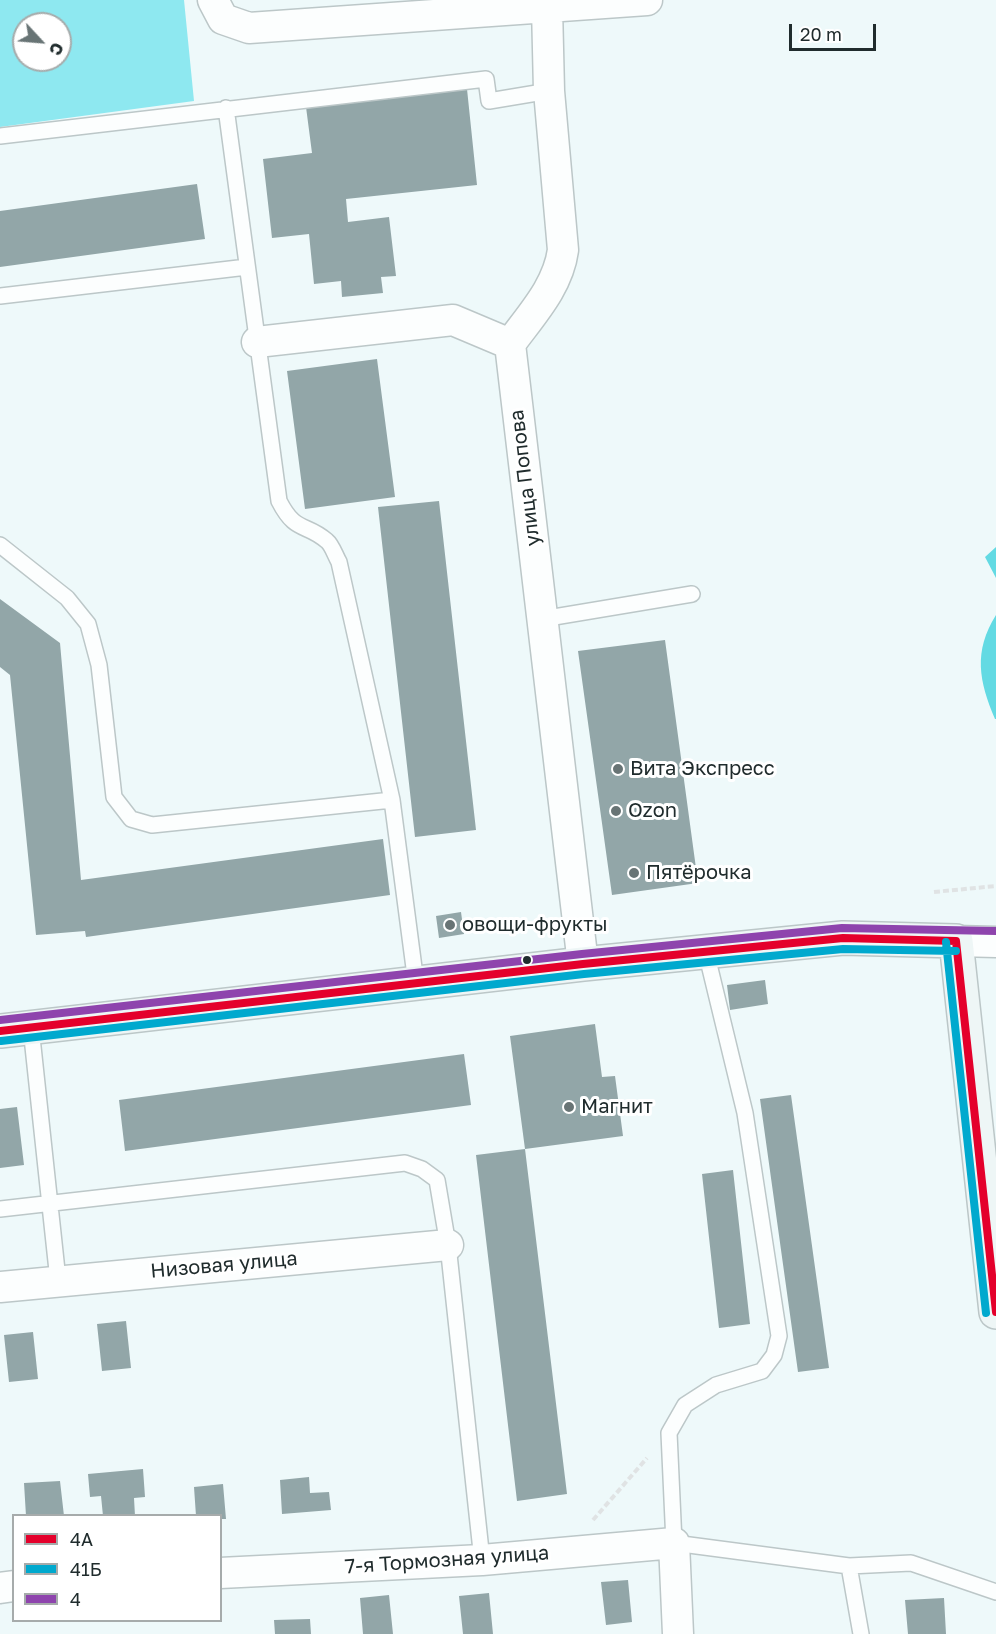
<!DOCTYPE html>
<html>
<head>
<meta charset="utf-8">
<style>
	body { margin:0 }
	#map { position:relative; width:996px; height:1634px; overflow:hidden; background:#eef9fa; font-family:"Golos Text",sans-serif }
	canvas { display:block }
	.legend { position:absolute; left:12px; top:1514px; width:210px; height:108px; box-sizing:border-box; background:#fff; border:2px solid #a6abab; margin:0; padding:8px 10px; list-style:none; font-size:18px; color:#202c2d }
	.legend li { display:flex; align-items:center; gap:12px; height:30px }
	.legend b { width:30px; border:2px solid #a6abab }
	.north { position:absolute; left:12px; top:12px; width:60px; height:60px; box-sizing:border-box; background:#fff; border:2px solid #a6abab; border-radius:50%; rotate:116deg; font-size:16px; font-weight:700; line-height:24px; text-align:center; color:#202c2d }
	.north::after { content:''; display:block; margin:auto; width:21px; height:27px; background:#687475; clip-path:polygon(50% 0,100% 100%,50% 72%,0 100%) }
	.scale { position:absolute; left:789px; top:24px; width:87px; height:27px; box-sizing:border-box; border:3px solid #202c2d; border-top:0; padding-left:8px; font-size:18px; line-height:21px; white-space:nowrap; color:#202c2d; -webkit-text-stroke:4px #fff; paint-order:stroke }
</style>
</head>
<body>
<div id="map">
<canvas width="996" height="1634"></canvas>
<ul class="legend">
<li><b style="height:8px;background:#e4002b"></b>4А</li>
<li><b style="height:8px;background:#00a9ce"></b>41Б</li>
<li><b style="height:8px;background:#8e44ad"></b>4</li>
</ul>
<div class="north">С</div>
<div class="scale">20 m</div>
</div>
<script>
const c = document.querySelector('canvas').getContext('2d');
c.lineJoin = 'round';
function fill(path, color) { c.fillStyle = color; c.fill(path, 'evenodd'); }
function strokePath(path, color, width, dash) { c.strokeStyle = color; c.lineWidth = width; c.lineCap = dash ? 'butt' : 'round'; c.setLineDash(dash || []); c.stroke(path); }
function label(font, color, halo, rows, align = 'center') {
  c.font = font + ' "Golos Text",sans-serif'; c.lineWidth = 6; c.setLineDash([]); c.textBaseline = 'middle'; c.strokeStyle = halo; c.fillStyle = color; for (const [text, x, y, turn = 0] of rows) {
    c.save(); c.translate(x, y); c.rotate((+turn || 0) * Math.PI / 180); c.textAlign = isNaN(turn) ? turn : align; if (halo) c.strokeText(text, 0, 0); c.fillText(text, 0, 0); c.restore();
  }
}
const forest = new Path2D(`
	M 0,0 L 184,0 L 194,101 L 0,127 ZM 24,24 L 60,24 L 60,60 L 24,60 Z`);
const water = new Path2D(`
	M 996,547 L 996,578 L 985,557 Z
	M 996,615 L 996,719 L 995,719 C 979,681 973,652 996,615 Z`);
const building = new Path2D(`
	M 467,89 L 477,185 L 346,199 L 348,222 L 389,217 L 396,276 L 381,277 L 383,293 L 342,297 L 341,281 L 314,284 L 309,234 L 272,238 L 263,159 L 312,153 L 306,107 Z
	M 197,184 L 205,239 L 0,267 L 0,211 Z
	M 377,359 L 395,497 L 305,509 L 287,371 Z
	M 439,501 L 476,830 L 415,837 L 378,507 Z
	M 0,599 L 60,643 L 81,880 L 383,839 L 390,895 L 86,937 L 85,931 L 36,935 L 10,675 L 0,667 Z
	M 665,640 L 698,883 L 612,895 L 578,651 Z
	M 461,912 L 464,934 L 439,938 L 436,916 Z
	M 765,980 L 768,1004 L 730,1010 L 727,985 Z
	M 595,1024 L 602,1077 L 615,1076 L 623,1136 L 525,1149 L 510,1036 Z
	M 464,1054 L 471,1105 L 125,1151 L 119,1100 Z
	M 791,1095 L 829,1368 L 798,1372 L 760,1099 Z
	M 17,1107 L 24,1165 L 0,1168 L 0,1109 Z
	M 525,1149 L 567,1494 L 517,1501 L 476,1155 Z
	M 733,1170 L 750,1324 L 719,1328 L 702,1174 Z
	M 126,1321 L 131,1368 L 102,1371 L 97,1324 Z
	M 33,1332 L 38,1379 L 9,1382 L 4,1335 Z
	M 143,1469 L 145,1497 L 134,1498 L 135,1516 L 103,1516 L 101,1496 L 90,1497 L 88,1474 Z
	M 309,1477 L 310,1493 L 329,1492 L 331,1510 L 282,1514 L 280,1480 Z
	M 60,1481 L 64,1516 L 26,1516 L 24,1483 Z
	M 223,1484 L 226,1519 L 220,1519 L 220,1516 L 196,1516 L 194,1487 Z
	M 628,1580 L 632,1622 L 606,1625 L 601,1582 Z
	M 489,1593 L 493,1634 L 463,1634 L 459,1596 Z
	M 389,1595 L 393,1634 L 363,1634 L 360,1598 Z
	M 944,1598 L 946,1634 L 908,1634 L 905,1600 Z
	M 310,1619 L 311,1634 L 275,1634 L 274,1620 Z`);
const path = new Path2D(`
	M 934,892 L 996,886
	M 593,1520 L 647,1458`);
const lane = new Path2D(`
	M 226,108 L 279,501 C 296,534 305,522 327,541 C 332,545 335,555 339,562 L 392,800 L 416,983
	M 0,136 L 486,79 L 489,101 L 549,91
	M 0,296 L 247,267
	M 0,545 L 67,598 L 88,624 L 99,665 L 114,797 L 131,819 L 152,825 L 392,800
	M 542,619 L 692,594
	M 706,952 L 745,1113 L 779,1336 L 774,1355 L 762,1371 L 716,1385 L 685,1405 L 669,1433 L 674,1543 L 849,1566 L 911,1563 L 996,1592
	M 31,1028 L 58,1280
	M 0,1209 L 405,1163 L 422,1169 L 437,1180 L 448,1245 L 482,1560
	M 849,1566 L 861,1634`);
const street = new Path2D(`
	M 213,0 L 223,19 L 249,28 L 647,0
	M 547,7 L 549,91 L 563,250 C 558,287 531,315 510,344 L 583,964
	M 257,342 L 453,320 L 510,344
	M 956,941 L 996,942
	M 0,1287 L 448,1245
	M 220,1573 L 482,1560 L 674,1543 L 678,1634
	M 0,1588 L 14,1586`);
const secondary = new Path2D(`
	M 0,1031 L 583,964 L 843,938 L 956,941 L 996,1312`);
const bus1 = new Path2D(`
	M 956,941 L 996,1312
	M 0,1031 L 583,964 L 843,938 L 956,941`);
const bus2 = new Path2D(`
	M 946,942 L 986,1313
	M 1,1041 L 584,974 L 843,949 L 956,951`);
const bus3 = new Path2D(`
	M 0,1020 L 582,954 L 842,928 L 996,931`);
const markers = [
	[618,769,6,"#687475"],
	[616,811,6,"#687475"],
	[634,873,6,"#687475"],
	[450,925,6,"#687475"],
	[527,960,5,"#202c2d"],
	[569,1107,6,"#687475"]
];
const streetNames = [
	["улица Попова",525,478,-97],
	["Низовая улица",224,1265,-5],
	["7-я Тормозная улица",447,1560,-4]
];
const poiNames = [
	["Вита Экспресс",630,769],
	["Ozon",628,811],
	["Пятёрочка",646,873],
	["овощи-фрукты",462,925],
	["Магнит",581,1107]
];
fill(forest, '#8ee8f0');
fill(water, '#63dae3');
fill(building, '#92a6a8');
strokePath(lane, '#bcc7c8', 18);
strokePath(street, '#bcc7c8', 33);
strokePath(secondary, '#bcc7c8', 36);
strokePath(path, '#e0e3e4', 4, [6, 3]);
strokePath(lane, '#fcfefe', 15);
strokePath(street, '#fcfefe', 30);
strokePath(secondary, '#eef6f6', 33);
strokePath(bus1, '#e4002b', 8);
strokePath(bus2, '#00a9ce', 8);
strokePath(bus3, '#8e44ad', 8);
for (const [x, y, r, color] of markers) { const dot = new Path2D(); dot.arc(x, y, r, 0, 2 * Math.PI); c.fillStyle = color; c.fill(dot); strokePath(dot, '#fff', 2); }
label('20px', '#202c2d', '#fff', streetNames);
label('20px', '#202c2d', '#fff', poiNames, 'left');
</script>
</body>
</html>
